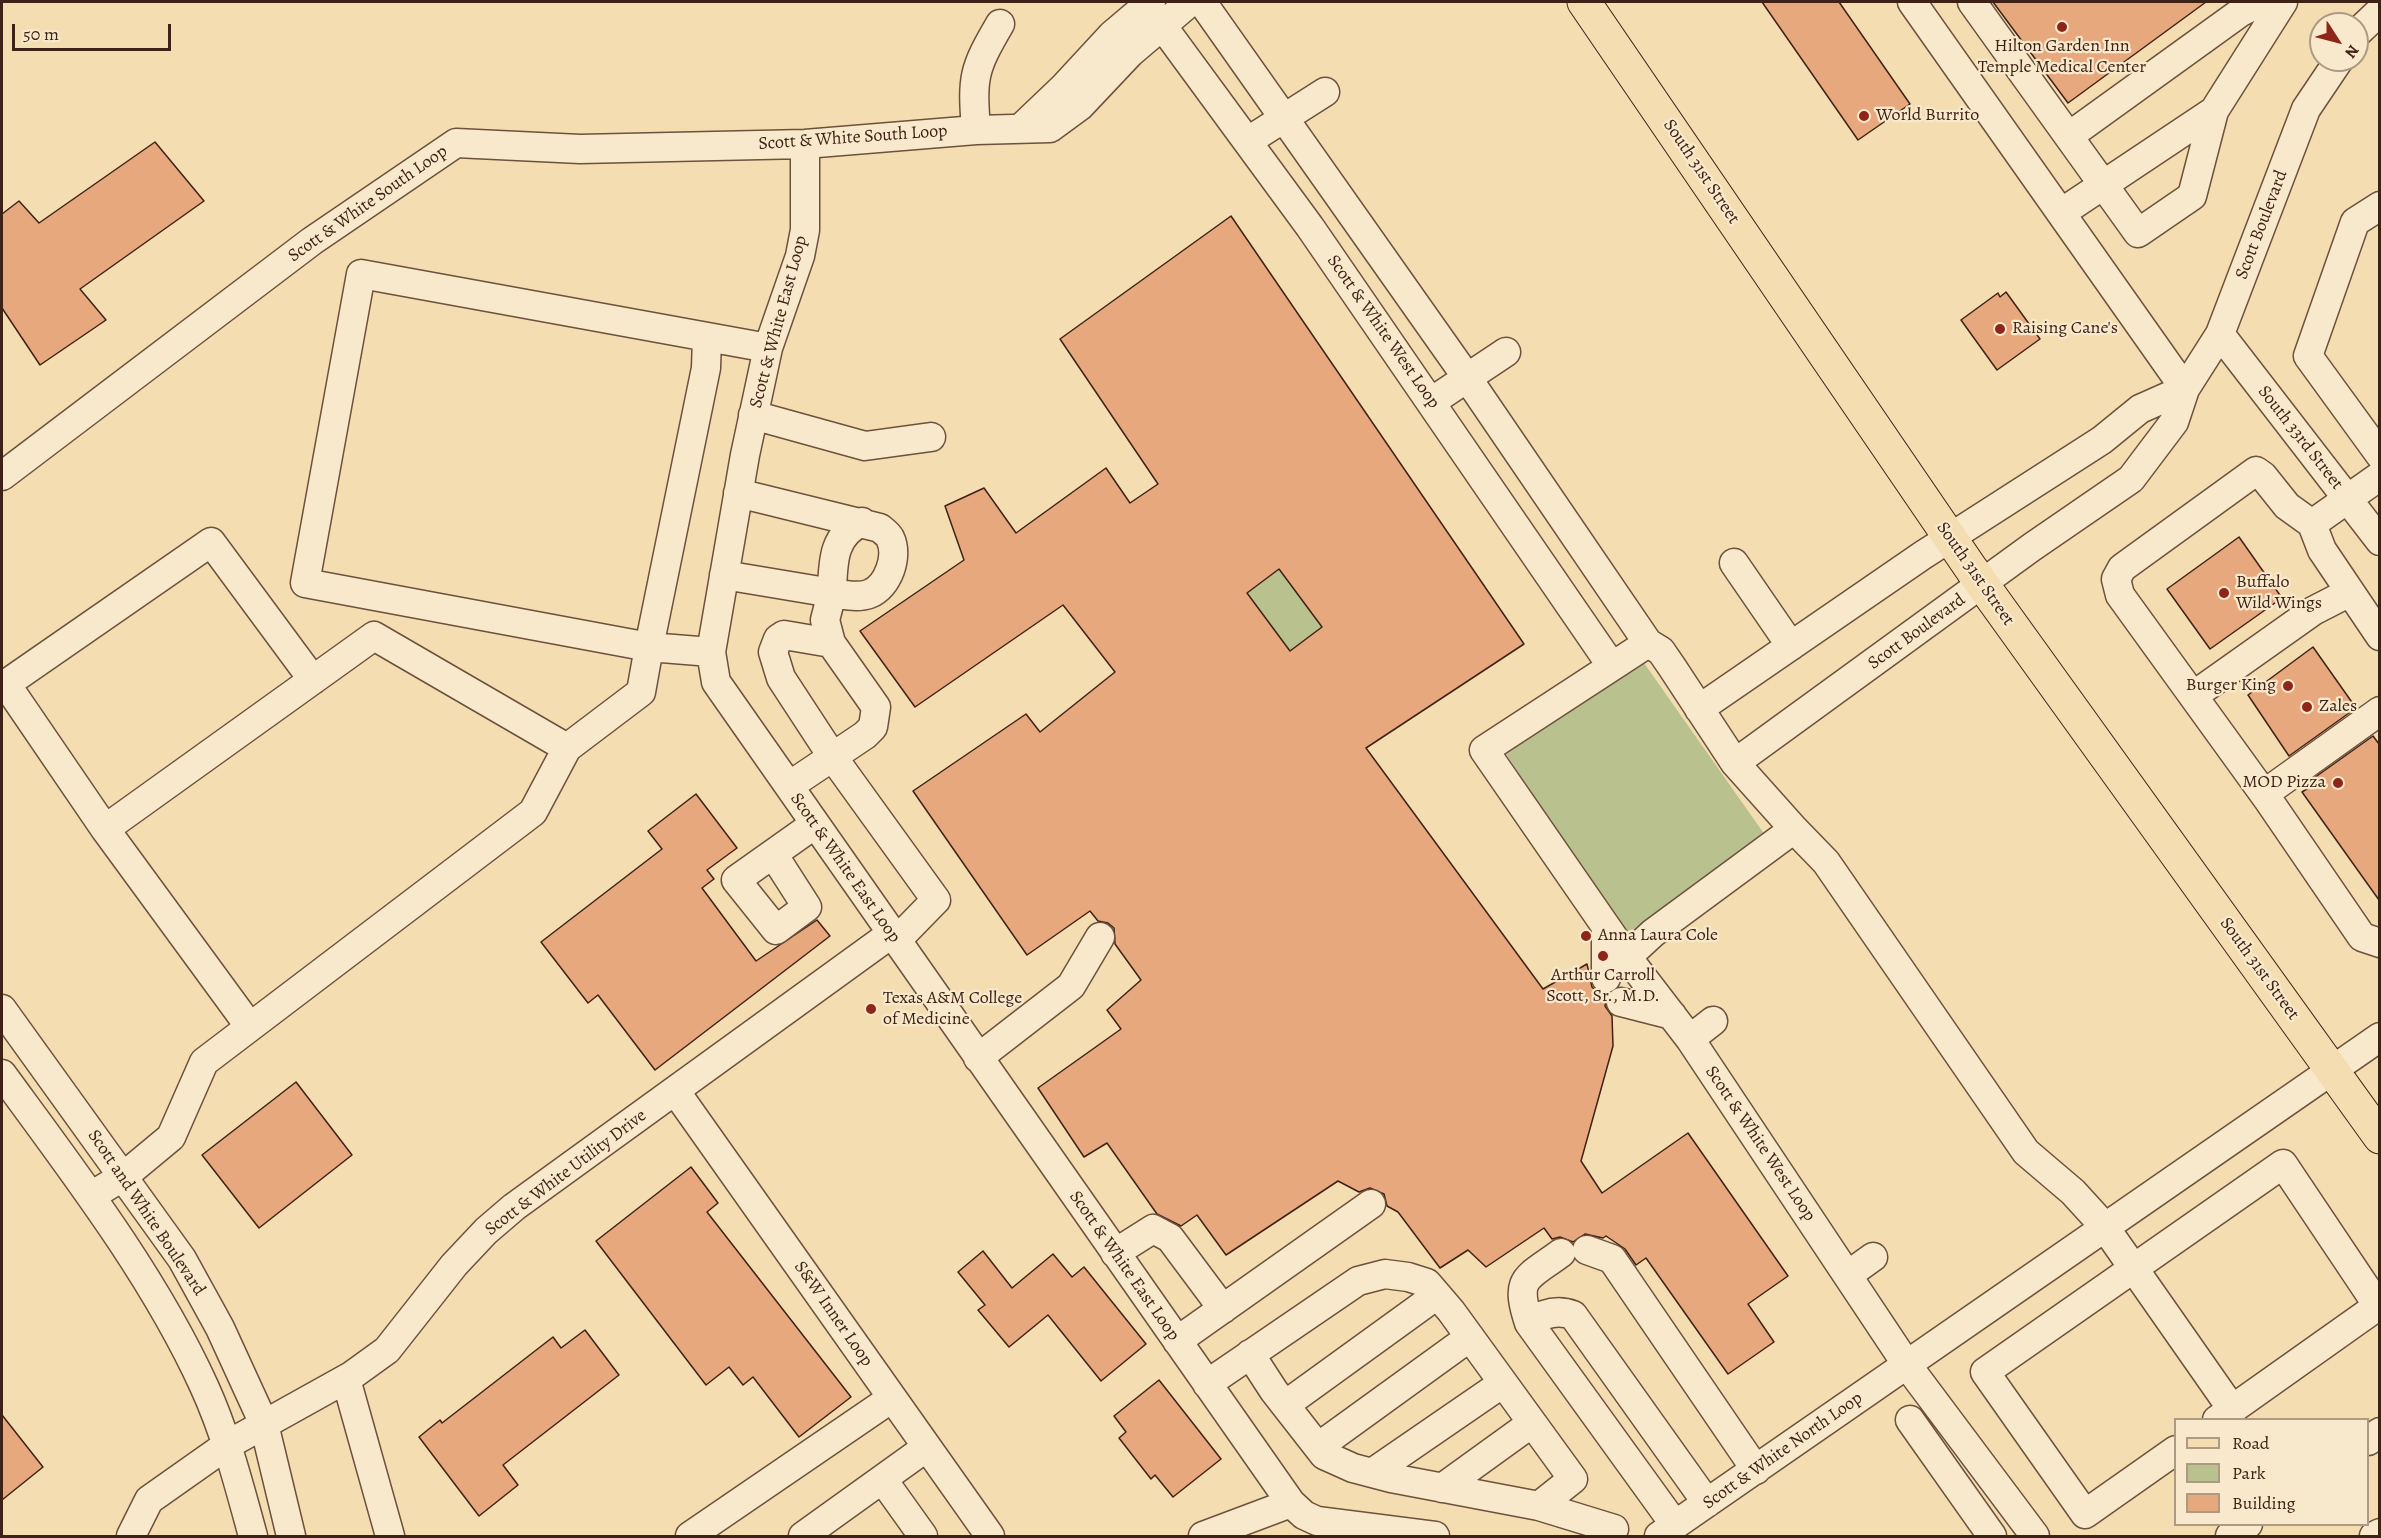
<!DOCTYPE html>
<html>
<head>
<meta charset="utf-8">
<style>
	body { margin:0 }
	#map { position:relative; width:2381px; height:1538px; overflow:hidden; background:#f4ddb1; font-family:Alegreya,serif }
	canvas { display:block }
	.frame { position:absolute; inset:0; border:3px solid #3f2216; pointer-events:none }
	.legend { position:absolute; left:2174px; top:1418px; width:195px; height:108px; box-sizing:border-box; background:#f8e9cc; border:2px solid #ae9983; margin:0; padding:8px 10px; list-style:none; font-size:18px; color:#3f2216 }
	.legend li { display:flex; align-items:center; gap:12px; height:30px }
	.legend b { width:30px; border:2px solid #ae9983 }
	.north { position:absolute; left:2309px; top:12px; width:60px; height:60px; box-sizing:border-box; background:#f8e9cc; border:2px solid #ae9983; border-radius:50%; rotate:126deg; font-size:16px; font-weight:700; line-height:24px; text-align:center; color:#3f2216 }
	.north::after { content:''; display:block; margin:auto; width:21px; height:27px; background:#8f2418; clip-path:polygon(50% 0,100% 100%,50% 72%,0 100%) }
	.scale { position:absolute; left:12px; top:24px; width:159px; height:27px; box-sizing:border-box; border:3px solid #3f2216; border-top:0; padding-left:8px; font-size:18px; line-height:21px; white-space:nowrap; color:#3f2216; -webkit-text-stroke:4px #f8e9cc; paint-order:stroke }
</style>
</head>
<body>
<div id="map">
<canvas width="2381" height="1538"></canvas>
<div class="frame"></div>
<ul class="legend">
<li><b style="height:8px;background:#f4ddb1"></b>Road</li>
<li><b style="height:16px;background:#b9c28e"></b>Park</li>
<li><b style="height:16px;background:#e8a87e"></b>Building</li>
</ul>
<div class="north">N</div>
<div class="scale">50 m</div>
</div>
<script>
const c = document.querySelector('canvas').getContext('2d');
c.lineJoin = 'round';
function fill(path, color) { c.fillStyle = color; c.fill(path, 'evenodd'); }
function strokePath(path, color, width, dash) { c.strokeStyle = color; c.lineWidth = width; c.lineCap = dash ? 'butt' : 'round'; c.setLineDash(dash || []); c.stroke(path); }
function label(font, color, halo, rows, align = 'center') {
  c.font = font + ' Alegreya,serif'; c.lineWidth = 4.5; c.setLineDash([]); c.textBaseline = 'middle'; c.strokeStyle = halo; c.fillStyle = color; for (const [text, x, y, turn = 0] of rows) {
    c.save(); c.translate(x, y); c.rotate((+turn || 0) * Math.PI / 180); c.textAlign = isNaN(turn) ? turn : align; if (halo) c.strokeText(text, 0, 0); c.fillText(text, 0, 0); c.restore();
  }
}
const green = new Path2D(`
	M 1279,569 L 1322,627 L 1305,640 L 1333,708 L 1247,593 Z
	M 1644,663 L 1765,835 L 1625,935 L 1506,754 Z`);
const building = new Path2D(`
	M 1762,2 L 1839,2 L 1910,104 L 1858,140 Z
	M 1993,2 L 2206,2 L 2068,103 Z
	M 155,142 L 204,201 L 80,289 L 106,320 L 40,365 L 2,308 L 2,214 L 19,201 L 39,223 Z
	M 1231,216 L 1524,644 L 1366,748 L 1543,989 L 1587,964 L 1592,987 L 1598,993 L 1607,994 L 1605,1006 L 1612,1016 L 1613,1046 L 1581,1161 L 1602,1193 L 1688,1133 L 1788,1276 L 1748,1304 L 1774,1342 L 1728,1374 L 1646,1258 L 1636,1265 L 1625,1249 L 1606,1236 L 1603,1238 L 1585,1234 L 1573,1242 L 1560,1237 L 1552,1239 L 1544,1228 L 1486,1267 L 1468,1250 L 1440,1268 L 1398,1212 L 1387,1206 L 1384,1194 L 1370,1188 L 1359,1192 L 1338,1181 L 1226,1255 L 1197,1215 L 1181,1226 L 1157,1214 L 1107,1143 L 1084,1157 L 1038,1088 L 1121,1029 L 1107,1010 L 1141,980 L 1115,944 L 1114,928 L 1108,923 L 1098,921 L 1090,911 L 1027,955 L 913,791 L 1026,714 L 1040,732 L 1115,672 L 1063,605 L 915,707 L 860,631 L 964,560 L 945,506 L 984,488 L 1016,533 L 1106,468 L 1130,503 L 1158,484 L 1060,339 ZM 1279,569 L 1322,627 L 1290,651 L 1247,593 Z
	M 2006,292 L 2040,339 L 1997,370 L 1961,320 L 1998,293 L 2000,297 Z
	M 2239,537 L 2282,598 L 2210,649 L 2167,589 Z
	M 2313,647 L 2356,708 L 2289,756 L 2248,695 Z
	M 2373,736 L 2379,744 L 2379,900 L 2302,792 L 2310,787 L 2307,783 Z
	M 696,794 L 737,848 L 707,870 L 714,879 L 702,888 L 756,961 L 817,920 L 830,936 L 655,1070 L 598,995 L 588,1003 L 541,942 L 662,849 L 648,831 Z
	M 296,1082 L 352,1155 L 259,1228 L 202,1155 Z
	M 691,1167 L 718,1203 L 707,1212 L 851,1397 L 799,1437 L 753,1377 L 743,1385 L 729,1367 L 706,1385 L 596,1241 Z
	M 983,1251 L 1012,1288 L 1053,1254 L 1072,1277 L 1084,1267 L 1146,1344 L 1101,1381 L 1048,1315 L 1009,1347 L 978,1310 L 985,1305 L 958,1272 Z
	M 585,1330 L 619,1375 L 503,1465 L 518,1485 L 479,1516 L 419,1437 L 440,1420 L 442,1423 L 553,1337 L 561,1348 Z
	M 1159,1380 L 1221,1459 L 1173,1497 L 1155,1475 L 1151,1479 L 1119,1438 L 1126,1432 L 1114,1416 Z
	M 2,1415 L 43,1467 L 2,1500 Z`);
const minor = new Path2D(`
	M 1202,2 L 1468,379 L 1648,643
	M 1912,2 L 2185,389
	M 1972,2 L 2138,233 L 2192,196 L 2214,111 L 2283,2
	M 1147,5 L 1310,227 L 1611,665
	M 2357,33 L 2380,11
	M 1021,128 L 1063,88 L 1112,35 L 1151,2
	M 976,130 C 972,77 973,70 1000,24
	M 2069,136 L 2241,12 L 2259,3 L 2283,2
	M 1248,141 L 1325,92
	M 805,144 L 805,230 L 800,256 L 768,348 L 745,455 L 711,652 L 716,682 L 1291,1503 L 1304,1515 L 1317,1521 L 1435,1536
	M 2380,206 L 2355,222 L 2308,356 L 2380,455
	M 2061,213 L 2214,111
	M 2220,334 L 2380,541
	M 707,337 L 706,368 L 649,647 L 305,583 L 361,274 C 497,299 633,324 768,348
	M 1431,402 L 1506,352
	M 753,415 L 865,446 L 931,437
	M 2,476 L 312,241 L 456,143 L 580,149 L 805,144 L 976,130 L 1050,128 L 1080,106 L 1130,53 L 1190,2
	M 2380,476 L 2312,524 L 2287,506 L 2263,476 L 2256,471 L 2122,568 L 2116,579 L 2120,595 L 2269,801 L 2362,937 L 2380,943
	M 738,493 L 880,528 C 883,531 888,534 890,538 C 899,556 888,587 869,594 C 858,598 844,595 832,593 L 825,620 L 831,643 L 876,707 L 873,727 L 865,735 L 789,786
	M 2312,524 L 2322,550 L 2380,636
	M 1734,563 L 1791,646
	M 724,575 L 832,593 C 833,564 832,535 862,522
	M 831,643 L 784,635 L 778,639 L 773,652 L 781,678 L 832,756 L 936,900 L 896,941
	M 2193,696 L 2313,611 L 2348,593
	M 1699,709 L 1923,555 L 2102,440 L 2140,409 L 2185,389
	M 1735,763 L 2032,547 L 2131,479 L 2174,422 L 2185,389 L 2220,334 L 2306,109 L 2339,60
	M 2264,794 L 2380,711
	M 105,829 L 6,684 L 211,542 L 313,680
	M 1794,829 L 1826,862 L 2026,1152 L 2073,1192 L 2104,1226 L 2232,1409
	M 773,854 L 807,907 L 776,930 L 736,880 L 815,824
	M 1627,957 L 1653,933 L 1794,829 L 1735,763 L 1672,667 L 1661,651 L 1648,643 L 1484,750 L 1627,957 L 1690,1039 L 1907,1365 L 2035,1536
	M 1606,978 L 1606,928
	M 1621,1002 L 1672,1015
	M 2,1009 L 182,1259 L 220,1328 L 264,1424 L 291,1536
	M 250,1027 L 105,829 L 374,636 L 567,748
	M 1690,1039 L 1713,1021
	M 978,1058 L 1071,986 L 1100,937
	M 2,1074 C 73,1171 154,1276 204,1386 C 226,1434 239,1485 253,1536
	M 676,1092 L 990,1536
	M 91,1196 L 124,1176 L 171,1137 L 204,1062 L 533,812 L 567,748 L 641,692 L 649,647 L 711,652
	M 1587,1250 L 1612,1259 L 1756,1470
	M 1115,1253 L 1153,1229 L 1170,1238 L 1223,1309
	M 1561,1253 C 1526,1279 1514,1277 1529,1323 L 1675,1525
	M 1848,1275 L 1873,1257
	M 1529,1323 C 1542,1314 1557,1309 1573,1315 L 1707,1503
	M 1177,1341 L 1371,1204
	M 346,1379 L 390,1536
	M 1207,1384 L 1358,1281 L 1385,1274 L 1408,1277 L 1427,1283 L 1451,1311 L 1573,1479 L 1539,1506 L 1391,1478 L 1353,1468 L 1324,1455 L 1274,1391 L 1250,1354
	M 1285,1405 L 1437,1295
	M 1910,1420 L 1992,1536
	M 2368,1441 L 2380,1432
	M 1318,1447 L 1470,1337
	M 2176,1450 L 2085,1514 L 1985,1372 L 2283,1164 L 2378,1306 L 2217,1420
	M 1372,1473 L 1503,1383
	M 883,1480 L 923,1536
	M 1442,1488 L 1532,1423
	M 1539,1506 L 1614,1529
	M 131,1536 L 149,1500 L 227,1445 L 351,1376 L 387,1350 L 454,1265 L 486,1231 L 514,1207 L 891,934
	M 690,1536 L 892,1398
	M 803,1536 L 927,1447
	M 1203,1536 L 1291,1503
	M 1659,1536 L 2380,1037
	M 2230,1536 L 2248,1524
	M 2374,1536 L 2380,1533`);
const major = new Path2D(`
	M 1584,2 L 1972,570 L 2380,1137`);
const markers = [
	[2062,27,6,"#8f2418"],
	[1864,116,6,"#8f2418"],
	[2000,329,6,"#8f2418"],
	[2224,593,6,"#8f2418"],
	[2288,686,6,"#8f2418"],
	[2307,707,6,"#8f2418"],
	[2338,783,6,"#8f2418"],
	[1586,936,6,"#8f2418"],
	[1603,956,6,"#8f2418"],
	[871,1009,6,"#8f2418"]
];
const poiNames = [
	["Hilton Garden Inn",2062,47,"center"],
	["Temple Medical Center",2062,68,"center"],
	["World Burrito",1876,116],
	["Raising Cane's",2012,329],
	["Buffalo",2236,583],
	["Wild Wings",2236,604],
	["Burger King",2276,686,"right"],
	["Zales",2319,707],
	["MOD Pizza",2326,783,"right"],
	["Anna Laura Cole",1598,936],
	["Arthur Carroll",1603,976,"center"],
	["Scott, Sr., M.D.",1603,997,"center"],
	["Texas A&M College",883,999],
	["of Medicine",883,1020]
];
const streetNames = [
	["Scott & White South Loop",853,138,-4],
	["South 31st Street",1701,172,56],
	["Scott & White South Loop",368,204,-35],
	["Scott Boulevard",2262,225,-69],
	["Scott & White East Loop",779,322,-75],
	["Scott & White West Loop",1383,332,55],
	["South 33rd Street",2300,438,52],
	["South 31st Street",1975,574,55],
	["Scott Boulevard",1917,632,-36],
	["Scott & White East Loop",845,868,55],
	["South 31st Street",2259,969,54],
	["Scott & White West Loop",1760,1144,56],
	["Scott & White Utility Drive",566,1173,-37],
	["Scott and White Boulevard",146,1213,56],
	["Scott & White East Loop",1124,1266,55],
	["S&W Inner Loop",833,1314,55],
	["Scott & White North Loop",1783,1451,-35]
];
fill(green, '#b9c28e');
fill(building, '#e8a87e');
strokePath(building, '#3f2216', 1.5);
strokePath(minor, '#6c513d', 31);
strokePath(major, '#3f2216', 35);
strokePath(minor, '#f8e9cc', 28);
strokePath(major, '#f4ddb1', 33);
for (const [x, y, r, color] of markers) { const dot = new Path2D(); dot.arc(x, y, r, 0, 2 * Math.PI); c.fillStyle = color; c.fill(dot); strokePath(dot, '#f8e9cc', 2); }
label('18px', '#3f2216', '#f8e9cc', poiNames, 'left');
label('18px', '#3f2216', '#f8e9cc', streetNames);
</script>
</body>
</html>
